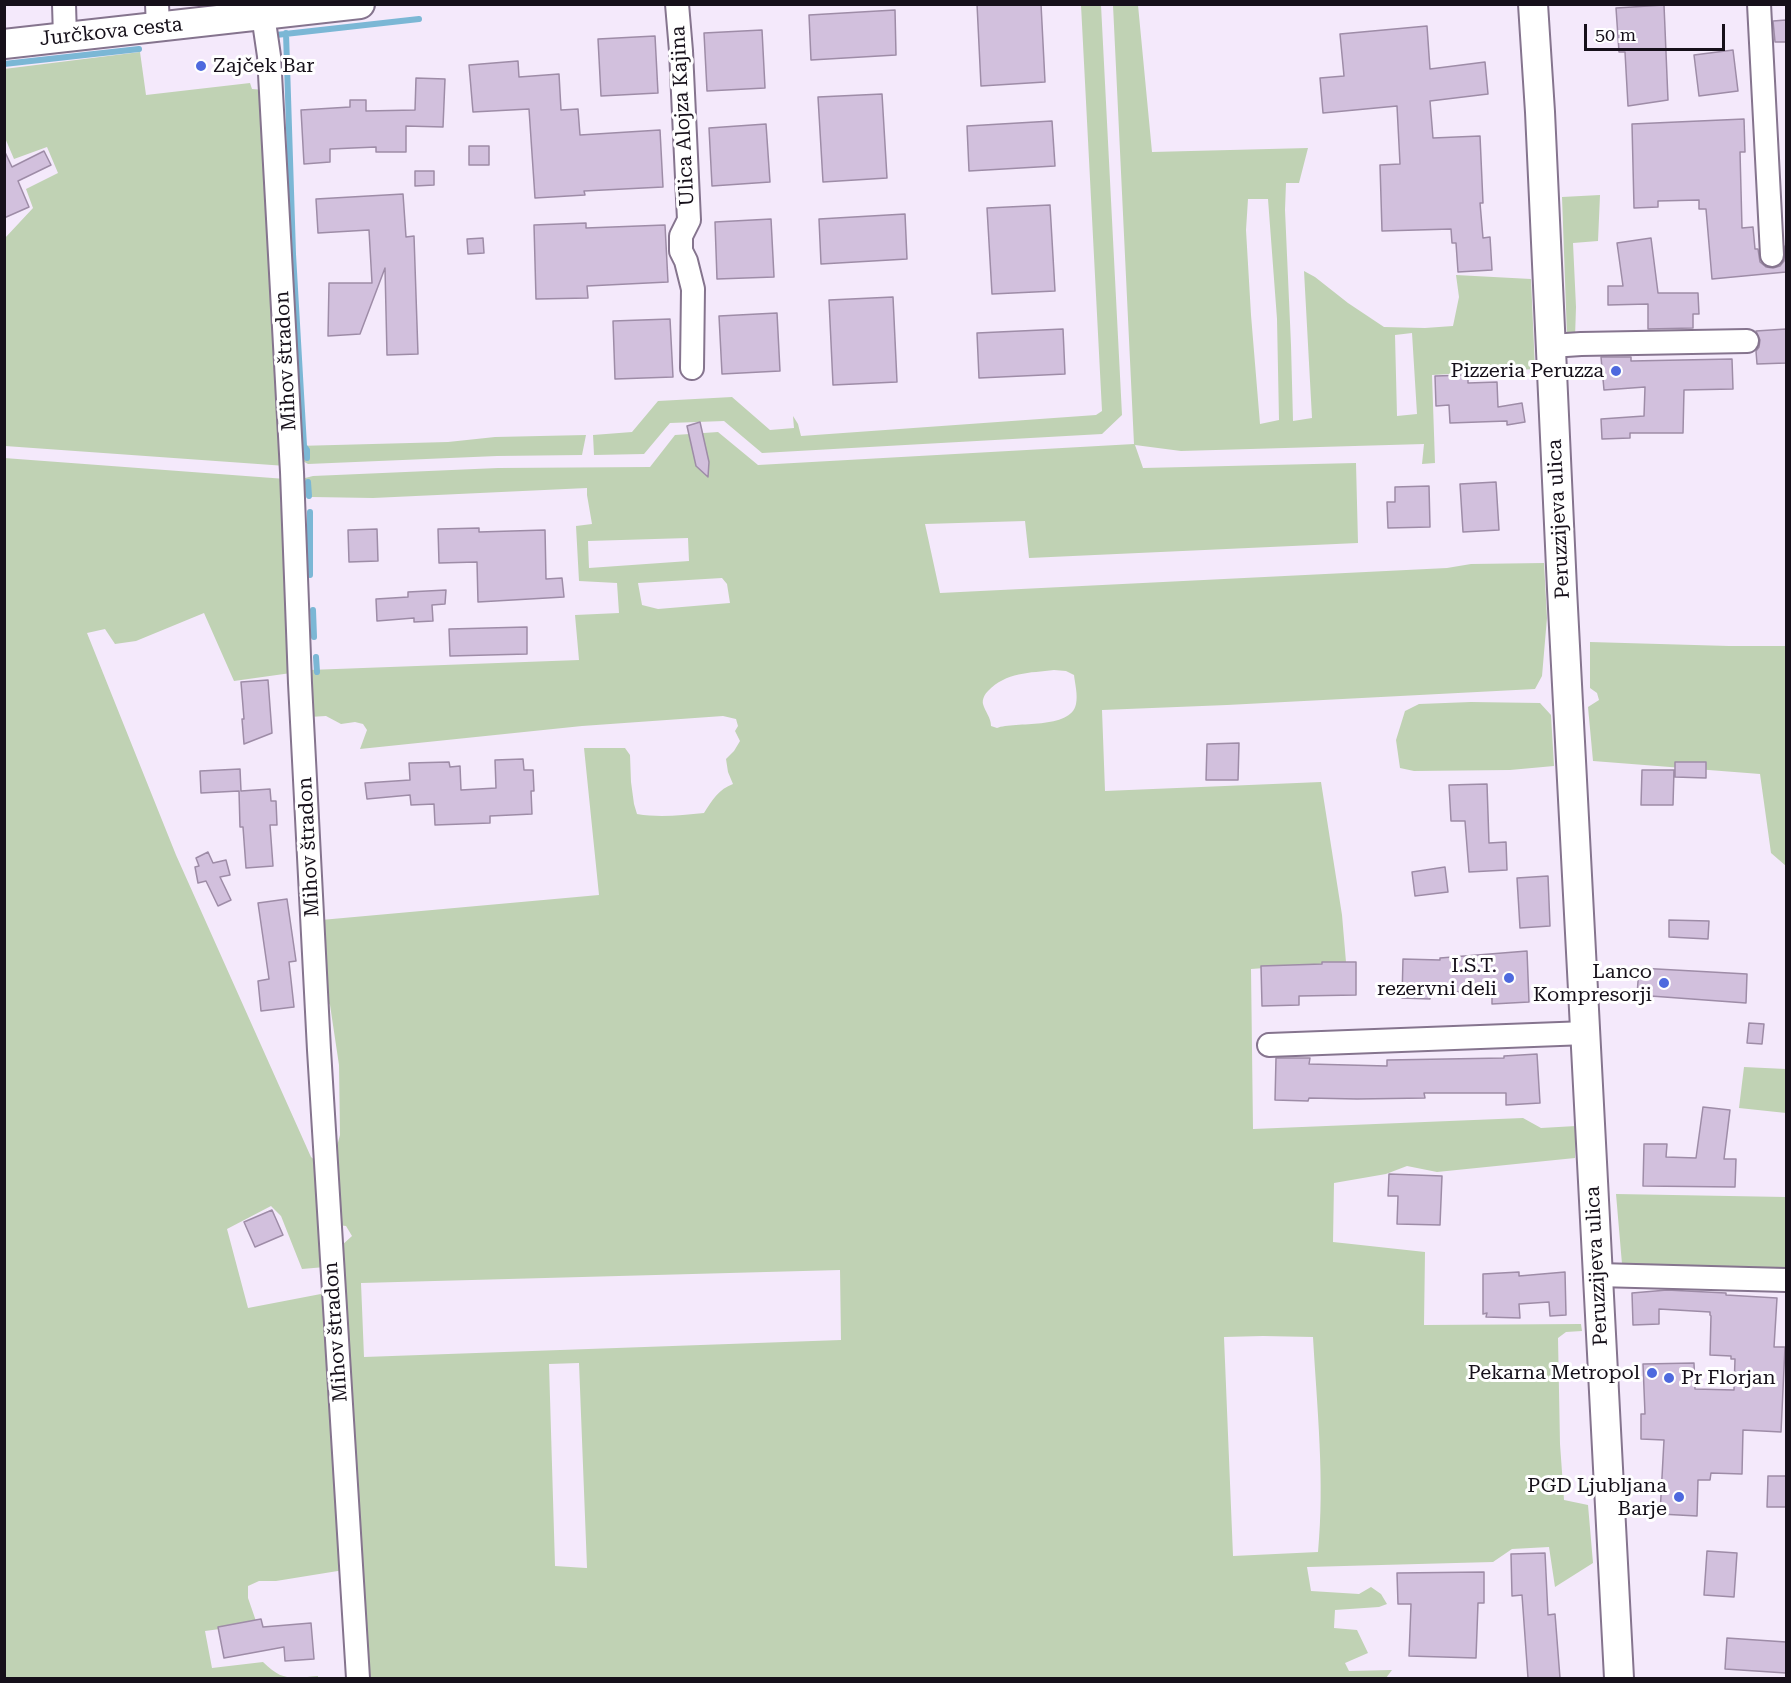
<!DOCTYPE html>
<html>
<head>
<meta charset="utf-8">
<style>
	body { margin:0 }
	#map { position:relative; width:1791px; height:1683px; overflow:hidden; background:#f4e9fb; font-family:"Roboto Serif",serif }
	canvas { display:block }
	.frame { position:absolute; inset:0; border:6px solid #16101a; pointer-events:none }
	.scale { position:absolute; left:1584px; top:24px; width:141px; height:27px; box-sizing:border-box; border:3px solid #16101a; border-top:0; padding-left:8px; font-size:18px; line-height:21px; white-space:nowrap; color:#16101a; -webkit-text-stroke:4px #fff; paint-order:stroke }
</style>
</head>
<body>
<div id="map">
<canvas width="1791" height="1683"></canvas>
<div class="frame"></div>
<div class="scale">50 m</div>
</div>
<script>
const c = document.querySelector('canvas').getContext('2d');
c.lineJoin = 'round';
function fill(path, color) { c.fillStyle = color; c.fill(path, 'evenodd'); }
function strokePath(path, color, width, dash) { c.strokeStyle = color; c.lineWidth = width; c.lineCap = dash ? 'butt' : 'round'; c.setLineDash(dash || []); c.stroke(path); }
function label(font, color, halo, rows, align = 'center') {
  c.font = font + ' "Roboto Serif",serif'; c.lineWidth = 6; c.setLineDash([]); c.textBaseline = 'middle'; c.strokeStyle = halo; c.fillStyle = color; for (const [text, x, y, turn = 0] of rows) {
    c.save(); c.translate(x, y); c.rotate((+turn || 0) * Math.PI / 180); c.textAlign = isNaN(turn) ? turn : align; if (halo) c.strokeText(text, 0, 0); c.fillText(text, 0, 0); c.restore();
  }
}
const green = new Path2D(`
	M 1081,5 L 1101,5 L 1122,415 L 1102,434 L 762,453 L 724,421 L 670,423 L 644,454 L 594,455 L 593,435 L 632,432 L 658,401 L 732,397 L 770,430 L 794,428 L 793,416 L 798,424 L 801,436 L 1096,415 L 1102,411 Z
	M 1113,5 L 1138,5 L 1152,152 L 1308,148 L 1299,183 L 1286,183 L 1285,210 L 1291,345 L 1293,421 L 1312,418 L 1304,271 L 1315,277 L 1348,303 L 1384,327 L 1425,328 L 1453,326 L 1459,297 L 1456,275 L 1531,279 L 1535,369 L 1432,375 L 1435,463 L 1422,464 L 1424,444 L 1181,451 L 1135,445 L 1143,468 L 1356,463 L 1358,543 L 1029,558 L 1025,521 L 925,524 L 940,593 L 1447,568 L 1471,564 L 1544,563 L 1547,618 L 1542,676 L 1535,689 L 1227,705 L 1102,710 L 1105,791 L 1321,782 L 1342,915 L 1346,962 L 1251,969 L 1253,1129 L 1523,1118 L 1541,1128 L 1576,1126 L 1575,1158 L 1437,1172 L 1407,1166 L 1386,1174 L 1334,1183 L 1333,1242 L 1425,1252 L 1424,1325 L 1581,1324 L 1582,1331 L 1566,1332 L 1558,1338 L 1560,1444 L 1564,1500 L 1588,1505 L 1593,1563 L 1555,1587 L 1549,1547 L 1512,1549 L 1493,1562 L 1307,1567 L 1311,1591 L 1359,1594 L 1371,1587 L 1381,1594 L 1387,1604 L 1379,1607 L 1335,1610 L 1334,1628 L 1357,1630 L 1368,1653 L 1345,1663 L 1349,1671 L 1392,1670 L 1386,1678 L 365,1678 L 341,1246 L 352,1236 L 346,1226 L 338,1225 L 336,1150 L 340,1135 L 339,1065 L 330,1005 L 326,999 L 321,920 L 599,895 L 584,748 L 625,748 L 630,755 L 631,782 L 634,804 L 637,814 C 660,818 682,815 704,813 C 712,800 719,789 733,784 L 728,772 L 726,759 L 734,751 L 740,741 L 735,731 L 738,726 L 736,719 L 723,716 L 582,726 L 360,749 L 367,730 L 363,724 L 355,722 L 341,724 L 326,716 L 309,717 L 309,670 L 579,660 L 575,615 L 619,613 L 617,583 L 579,581 L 576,526 L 592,524 L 587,495 L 587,488 L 373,498 L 312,497 L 304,495 L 301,479 L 313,476 L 498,468 L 650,467 L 675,435 L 718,432 L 758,465 L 1134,444 ZM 1248,199 L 1268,199 L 1277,319 L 1279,420 L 1260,424 L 1251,315 L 1246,230 ZM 1412,333 L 1417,414 L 1397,416 L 1395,335 ZM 688,538 L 689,561 L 589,568 L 588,541 ZM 722,578 L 727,584 L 730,603 L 658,609 L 642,605 L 638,583 ZM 1054,670 L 1066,671 L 1074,675 C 1075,684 1078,695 1076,704 C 1071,730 1015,721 997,728 L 991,726 C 991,717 985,712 983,704 C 982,699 985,694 988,691 C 1006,672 1030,673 1054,670 ZM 840,1270 L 841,1340 L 364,1357 L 361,1283 ZM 1263,1336 L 1313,1337 C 1317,1408 1325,1481 1318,1552 L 1233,1556 L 1224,1337 ZM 579,1363 L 587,1568 L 586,1568 L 555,1566 L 549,1364 Z
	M 140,52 L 146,95 L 250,83 L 252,89 L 265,90 L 278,446 L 285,447 L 286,466 L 5,446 L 5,238 L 33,208 L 26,189 L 58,173 L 47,147 L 14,159 L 5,138 L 4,69 Z
	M 1600,195 L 1598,241 L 1573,243 L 1576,307 L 1575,338 L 1567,336 L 1562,197 Z
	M 586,435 L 582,455 L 497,456 L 308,464 L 299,459 L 297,446 L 448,442 L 495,437 Z
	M 4,458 L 286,479 L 287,492 L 280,493 L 291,673 L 234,681 L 204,613 L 136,641 L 115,644 L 105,629 L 87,633 L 176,855 L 311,1157 L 321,1165 L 325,1267 L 302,1269 L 281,1216 L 271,1206 L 227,1229 L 248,1308 L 326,1293 L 344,1570 L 276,1581 L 259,1581 L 248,1586 L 248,1598 L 257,1624 L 205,1631 L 212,1668 L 263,1662 C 283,1682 292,1678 318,1676 L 318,1678 L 5,1678 Z
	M 1590,642 L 1729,646 L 1786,646 L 1786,866 L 1771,853 L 1760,774 L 1593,761 L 1588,707 L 1599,700 L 1597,693 L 1590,688 Z
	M 1471,702 L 1540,703 L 1551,715 L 1554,766 L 1510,770 L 1414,771 L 1400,768 L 1396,740 L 1405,711 L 1419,704 Z
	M 1744,1067 L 1786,1069 L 1786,1113 L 1739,1108 Z
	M 1616,1194 L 1786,1197 L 1786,1274 L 1632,1269 L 1622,1264 Z`);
const stream = new Path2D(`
	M 286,33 L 293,254 L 304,446 L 307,450 L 307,458
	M 276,35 L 419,19
	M 4,64 L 139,49
	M 308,482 L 309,496
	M 310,512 L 310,575
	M 313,610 L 314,637
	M 316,657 L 317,672`);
const building = new Path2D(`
	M 977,4 L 1041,4 L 1045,82 L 981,86 Z
	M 1664,5 L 1668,100 L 1628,106 L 1625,52 L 1619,52 L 1616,8 Z
	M 895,10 L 896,55 L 811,60 L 809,15 Z
	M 1786,20 L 1786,42 L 1775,42 L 1773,21 Z
	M 1427,26 L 1430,69 L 1485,62 L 1488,94 L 1430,101 L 1433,138 L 1480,136 L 1483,203 L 1480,203 L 1483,238 L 1490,237 L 1492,270 L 1458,272 L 1456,243 L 1452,243 L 1451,229 L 1382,231 L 1380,165 L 1400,164 L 1397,106 L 1323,113 L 1320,78 L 1344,76 L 1340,34 Z
	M 762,30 L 765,88 L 707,91 L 704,33 Z
	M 655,36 L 658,93 L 601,96 L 598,39 Z
	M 1733,50 L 1738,91 L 1699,96 L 1694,55 Z
	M 518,61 L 519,77 L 559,74 L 561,110 L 578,109 L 580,135 L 660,130 L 663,187 L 584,191 L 585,195 L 535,198 L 529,109 L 473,112 L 469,65 Z
	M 416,78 L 445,79 L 443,127 L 406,126 L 406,152 L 376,152 L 376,147 L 330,149 L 330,162 L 304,164 L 301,110 L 350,107 L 350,100 L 366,100 L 366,111 L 415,110 Z
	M 882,94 L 887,178 L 823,182 L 818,97 Z
	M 1744,119 L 1745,152 L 1740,152 L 1742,228 L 1753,227 L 1755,249 L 1758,249 L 1760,262 L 1766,267 L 1773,268 L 1780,266 L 1784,261 L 1785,246 L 1786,246 L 1786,272 L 1712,279 L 1706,209 L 1699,209 L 1699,200 L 1658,201 L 1658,207 L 1634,208 L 1632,124 Z
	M 1052,121 L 1055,166 L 969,171 L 967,126 Z
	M 766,124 L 770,182 L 712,186 L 709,128 Z
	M 469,146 L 489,146 L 489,165 L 469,165 Z
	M 4,150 L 12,167 L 44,151 L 51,165 L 18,181 L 29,207 L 4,218 Z
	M 415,171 L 434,171 L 434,185 L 415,186 Z
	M 403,194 L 406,237 L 414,236 L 418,354 L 387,355 L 385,268 L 360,334 L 328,336 L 329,283 L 372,283 L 369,230 L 318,233 L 316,199 Z
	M 1050,205 L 1055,291 L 992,294 L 987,208 Z
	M 905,214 L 907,259 L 821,264 L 819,219 Z
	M 771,219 L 774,277 L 717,279 L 715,222 Z
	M 586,223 L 586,228 L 665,225 L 668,282 L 587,286 L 588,298 L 536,299 L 534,225 Z
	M 483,238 L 484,253 L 468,254 L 467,239 Z
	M 1651,238 L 1658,293 L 1698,293 L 1699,314 L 1693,314 L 1693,328 L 1648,329 L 1648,304 L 1608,305 L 1608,286 L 1623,286 L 1617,243 Z
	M 893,297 L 897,382 L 833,385 L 829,300 Z
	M 777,313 L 780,371 L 722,374 L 719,316 Z
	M 670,319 L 673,377 L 615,379 L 613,321 Z
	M 1063,329 L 1065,374 L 979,378 L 977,333 Z
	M 1786,329 L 1786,363 L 1757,364 L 1756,351 L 1759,347 L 1760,340 L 1756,331 Z
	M 1601,357 L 1631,357 L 1631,361 L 1732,359 L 1733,389 L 1684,390 L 1683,433 L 1630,433 L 1630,438 L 1602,439 L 1601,419 L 1644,416 L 1645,387 L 1604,390 Z
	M 1468,375 L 1468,383 L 1497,382 L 1498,407 L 1522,403 L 1525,422 L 1507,425 L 1507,421 L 1450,423 L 1449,405 L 1436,406 L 1435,376 Z
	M 700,422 L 709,462 L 708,477 L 696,466 L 687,426 Z
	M 1496,482 L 1499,530 L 1463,532 L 1460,484 Z
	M 1429,486 L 1430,527 L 1388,528 L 1387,502 L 1395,502 L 1395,487 Z
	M 479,528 L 479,532 L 545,530 L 546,579 L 562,578 L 564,597 L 478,602 L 477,562 L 439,563 L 438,529 Z
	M 377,529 L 378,561 L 349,562 L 348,530 Z
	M 446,590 L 445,604 L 432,605 L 433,621 L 414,622 L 414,618 L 377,621 L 376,599 L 408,597 L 408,592 Z
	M 527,627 L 527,654 L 450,656 L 449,629 Z
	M 268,680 L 272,733 L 244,744 L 242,719 L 244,719 L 241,682 Z
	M 1239,743 L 1238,780 L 1206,780 L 1207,744 Z
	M 523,759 L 524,770 L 533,770 L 534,791 L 531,791 L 532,814 L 490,816 L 490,823 L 435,825 L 434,804 L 411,805 L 410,795 L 367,799 L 365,783 L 410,780 L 409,763 L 449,762 L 450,767 L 460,766 L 461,790 L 496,788 L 495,760 Z
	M 1675,762 L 1706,762 L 1706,778 L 1675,777 Z
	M 240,769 L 241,791 L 270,789 L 271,801 L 276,801 L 277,825 L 270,825 L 273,866 L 246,868 L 243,827 L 240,827 L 239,791 L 201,793 L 200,771 Z
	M 1642,770 L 1674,770 L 1673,805 L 1641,805 Z
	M 1487,784 L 1489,843 L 1506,842 L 1507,870 L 1469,872 L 1465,821 L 1451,821 L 1449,785 Z
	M 208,852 L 213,863 L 226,860 L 230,875 L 220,877 L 231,900 L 218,906 L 206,881 L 198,883 L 195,867 L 199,866 L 196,858 Z
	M 1445,867 L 1448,892 L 1415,896 L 1412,872 Z
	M 1548,876 L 1550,926 L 1520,928 L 1517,878 Z
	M 287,899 L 296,961 L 289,962 L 294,1007 L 261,1011 L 258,981 L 269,979 L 258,903 Z
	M 1669,920 L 1709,921 L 1708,939 L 1669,937 Z
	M 1527,951 L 1529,1002 L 1492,1004 L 1492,990 L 1430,993 L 1430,999 L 1402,998 L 1403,959 L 1440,960 L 1440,958 Z
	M 1322,962 L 1356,962 L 1356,995 L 1299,996 L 1299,1005 L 1262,1006 L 1261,966 L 1322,964 Z
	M 1639,968 L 1747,974 L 1746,1003 L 1637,995 Z
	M 1749,1023 L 1764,1024 L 1762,1044 L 1747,1043 Z
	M 1537,1054 L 1540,1103 L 1506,1105 L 1506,1093 L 1424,1093 L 1425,1098 L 1357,1099 L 1309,1098 L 1308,1101 L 1275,1100 L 1276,1058 L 1310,1058 L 1309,1064 L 1387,1066 L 1387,1060 L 1504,1058 L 1504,1056 Z
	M 1703,1107 L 1730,1110 L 1724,1159 L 1736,1159 L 1735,1187 L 1643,1186 L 1644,1144 L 1667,1144 L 1666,1157 L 1696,1158 Z
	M 1389,1174 L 1442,1176 L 1440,1225 L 1397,1224 L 1398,1196 L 1388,1196 Z
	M 272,1210 L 283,1235 L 255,1247 L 244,1222 Z
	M 1519,1272 L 1519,1276 L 1565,1272 L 1566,1315 L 1550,1316 L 1549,1302 L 1519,1304 L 1520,1318 L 1486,1317 L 1487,1313 L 1483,1314 L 1483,1274 Z
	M 1667,1290 L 1726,1293 L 1726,1295 L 1777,1298 L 1774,1347 L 1785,1347 L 1781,1432 L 1743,1430 L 1742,1474 L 1711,1473 L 1710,1480 L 1698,1480 L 1697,1516 L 1660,1514 L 1664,1440 L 1641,1439 L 1641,1414 L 1645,1414 L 1643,1364 L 1694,1363 L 1695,1389 L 1734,1390 L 1735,1359 L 1731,1359 L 1731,1356 L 1710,1355 L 1711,1316 L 1710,1315 L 1710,1312 L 1659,1309 L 1659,1324 L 1633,1325 L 1632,1293 Z
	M 1768,1476 L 1786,1476 L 1786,1507 L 1767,1507 Z
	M 1707,1551 L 1737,1553 L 1734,1597 L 1704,1595 Z
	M 1545,1553 L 1548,1615 L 1555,1614 L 1560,1678 L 1528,1678 L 1522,1595 L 1512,1596 L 1511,1554 Z
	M 1484,1572 L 1484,1603 L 1478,1603 L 1476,1658 L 1409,1656 L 1411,1604 L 1398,1604 L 1397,1573 Z
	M 261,1619 L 263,1627 L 311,1623 L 314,1659 L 285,1661 L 284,1647 L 224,1658 L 218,1627 Z
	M 1727,1638 L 1786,1642 L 1786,1673 L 1725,1669 Z`);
const minor = new Path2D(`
	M 64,4 L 65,37
	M 157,4 L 158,27
	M 677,4 L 681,51 L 689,220 L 681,236 L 681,251 L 686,261 L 693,289 L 692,368
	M 1759,4 L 1772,255
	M 263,15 L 269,56 L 292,472 L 300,683 L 319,1050 L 358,1678
	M 1551,346 L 1581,344 L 1747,341
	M 1269,1045 L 1586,1033
	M 1598,1275 L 1786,1280`);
const major = new Path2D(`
	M 1533,4 L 1540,112 L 1562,589 L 1619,1678
	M 4,44 L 360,4`);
const markers = [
	[201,66,6,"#4e69de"],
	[1616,371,6,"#4e69de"],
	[1509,978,6,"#4e69de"],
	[1664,983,6,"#4e69de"],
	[1652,1373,6,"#4e69de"],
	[1669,1378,6,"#4e69de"],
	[1679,1497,6,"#4e69de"]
];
const streetNames = [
	["Jurčkova cesta",111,32,-6],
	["Ulica Alojza Kajina",683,116,-93],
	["Mihov štradon",286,361,-93],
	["Peruzzijeva ulica",1559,519,-93],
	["Mihov štradon",309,847,-93],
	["Peruzzijeva ulica",1597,1266,-93],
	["Mihov štradon",336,1332,-94]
];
const poiNames = [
	["Zajček Bar",213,66,"left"],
	["Pizzeria Peruzza",1604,371],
	["I.S.T.",1497,966],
	["rezervni deli",1497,989],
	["Lanco",1652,972],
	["Kompresorji",1652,995],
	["Pekarna Metropol",1640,1373],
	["Pr Florjan",1681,1378,"left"],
	["PGD Ljubljana",1667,1486],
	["Barje",1667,1509]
];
fill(green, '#c0d2b4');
strokePath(stream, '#7bb7d5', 6);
fill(building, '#d2c0dd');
strokePath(building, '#9e8ca7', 1.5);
strokePath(minor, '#85748e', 26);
strokePath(major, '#85748e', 32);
strokePath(minor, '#fff', 22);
strokePath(major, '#fff', 28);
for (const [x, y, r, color] of markers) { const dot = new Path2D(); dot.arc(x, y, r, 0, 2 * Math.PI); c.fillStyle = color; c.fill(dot); strokePath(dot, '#fff', 2); }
label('20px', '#16101a', '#fff', streetNames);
label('20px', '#16101a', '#fff', poiNames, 'right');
</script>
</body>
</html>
